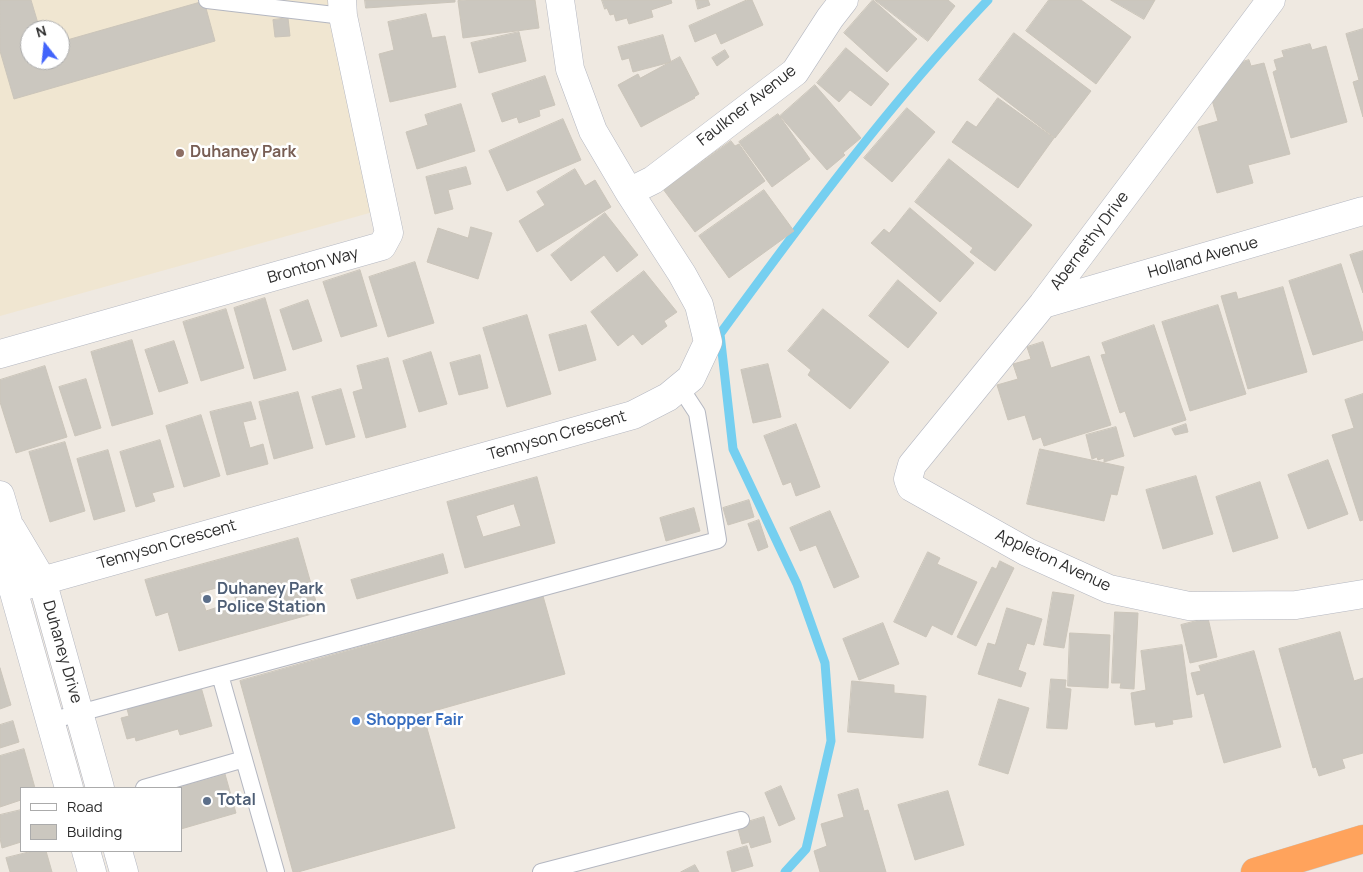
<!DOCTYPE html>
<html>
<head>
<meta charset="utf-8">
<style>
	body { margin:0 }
	#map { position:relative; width:1363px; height:872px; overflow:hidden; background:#efe9e1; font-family:Manrope,sans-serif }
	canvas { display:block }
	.legend { position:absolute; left:20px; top:787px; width:162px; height:65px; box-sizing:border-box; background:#fff; border:1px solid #ababab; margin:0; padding:6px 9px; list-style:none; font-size:15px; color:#2e2e2e }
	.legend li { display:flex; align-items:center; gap:10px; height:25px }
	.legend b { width:25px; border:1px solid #ababab }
	.north { position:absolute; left:20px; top:20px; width:50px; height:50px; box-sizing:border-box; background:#fff; border:1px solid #ababab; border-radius:50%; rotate:344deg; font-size:14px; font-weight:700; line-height:20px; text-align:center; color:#2e2e2e }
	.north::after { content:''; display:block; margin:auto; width:18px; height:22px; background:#4264fb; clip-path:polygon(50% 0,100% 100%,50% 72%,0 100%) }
</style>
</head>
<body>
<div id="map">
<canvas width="1363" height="872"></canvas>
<ul class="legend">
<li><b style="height:6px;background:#fff"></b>Road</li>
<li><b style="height:14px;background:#cbc7bf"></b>Building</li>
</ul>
<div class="north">N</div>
</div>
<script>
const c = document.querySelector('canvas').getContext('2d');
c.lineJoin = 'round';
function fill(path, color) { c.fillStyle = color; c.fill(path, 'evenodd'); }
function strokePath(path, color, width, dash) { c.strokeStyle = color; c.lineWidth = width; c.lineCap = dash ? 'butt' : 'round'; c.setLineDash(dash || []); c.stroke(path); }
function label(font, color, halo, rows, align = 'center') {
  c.font = font + ' Manrope,sans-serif'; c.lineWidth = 5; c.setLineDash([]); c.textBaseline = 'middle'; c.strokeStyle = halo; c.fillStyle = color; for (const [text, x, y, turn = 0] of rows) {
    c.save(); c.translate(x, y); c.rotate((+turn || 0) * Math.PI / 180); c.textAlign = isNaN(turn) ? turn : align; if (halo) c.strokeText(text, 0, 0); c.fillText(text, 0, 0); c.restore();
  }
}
const education = new Path2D(`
	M 0,0 L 330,0 L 373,212 L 0,316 ZM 30,30 L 60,30 L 60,60 L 30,60 Z`);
const stream = new Path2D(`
	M 785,872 L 806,849 L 831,741 L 825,663 L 797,584 L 733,449 L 720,334 C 805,218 889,104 988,0`);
const building = new Path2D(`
	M 0,0 L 31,0 L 40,30 L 30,30 L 30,60 L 60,60 L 60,42 L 204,1 L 215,41 L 14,99 L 0,51 Z
	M 365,0 L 455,0 L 455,2 L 366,8 Z
	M 466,0 L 535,0 L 539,28 L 463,38 L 458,1 Z
	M 602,0 L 671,0 L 672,3 L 651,10 L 653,17 L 629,24 L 627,18 L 616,21 L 614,14 L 610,15 L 607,8 L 605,9 Z
	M 696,0 L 708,0 L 710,5 L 698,9 Z
	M 747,0 L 752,0 L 763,25 L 721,44 L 716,33 L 695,42 L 689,26 Z
	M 873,0 L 917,39 L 887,72 L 844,33 Z
	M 875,0 L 948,0 L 955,6 L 928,41 Z
	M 1049,0 L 1081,0 L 1131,37 L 1096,84 L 1026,31 Z
	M 1111,0 L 1155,0 L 1144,19 Z
	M 426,14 L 432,38 L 445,36 L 456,87 L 390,102 L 379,54 L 394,50 L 388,22 Z
	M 288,18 L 290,36 L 275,37 L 273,20 Z
	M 1363,29 L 1363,117 L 1353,82 L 1359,80 L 1346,34 Z
	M 519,32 L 526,61 L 479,73 L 471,43 Z
	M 1014,33 L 1091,91 L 1055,138 L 979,80 Z
	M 663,35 L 671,62 L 633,72 L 629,58 L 622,60 L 618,47 Z
	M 1310,44 L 1312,50 L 1326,46 L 1347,122 L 1291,138 L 1273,72 L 1277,70 L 1274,60 L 1284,57 L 1282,51 Z
	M 846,48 L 889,84 L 871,106 L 850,90 L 839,102 L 817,83 Z
	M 725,50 L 729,57 L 717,66 L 712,58 Z
	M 680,57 L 699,94 L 694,97 L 695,98 L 641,127 L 618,85 L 638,74 L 640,78 Z
	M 1249,60 L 1251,66 L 1264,63 L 1290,154 L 1248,165 L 1253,183 L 1217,193 L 1198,127 L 1218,121 L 1208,86 L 1229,80 L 1225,67 Z
	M 545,76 L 555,105 L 539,110 L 540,116 L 519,123 L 517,117 L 502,122 L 492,94 Z
	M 815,85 L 861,138 L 843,153 L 845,155 L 827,170 L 780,116 Z
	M 998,98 L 1054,138 L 1018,188 L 952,142 L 967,121 L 976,127 Z
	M 461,104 L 475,151 L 417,169 L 406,132 L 428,125 L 425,115 Z
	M 907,108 L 935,132 L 892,182 L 864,158 Z
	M 778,114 L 810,159 L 772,187 L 739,142 Z
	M 563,119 L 581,160 L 507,191 L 489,151 Z
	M 731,141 L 735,146 L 739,144 L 765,181 L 695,232 L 663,189 Z
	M 949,159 L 1032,225 L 995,271 L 970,252 L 973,248 L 915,202 Z
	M 466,167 L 471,184 L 448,190 L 453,209 L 435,214 L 426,177 Z
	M 575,169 L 585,186 L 595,180 L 611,207 L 537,252 L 519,221 L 545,205 L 537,192 Z
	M 764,190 L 794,231 L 729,278 L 699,236 Z
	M 910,208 L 974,263 L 940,302 L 871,243 L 884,229 L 889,233 Z
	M 605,213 L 638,255 L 617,272 L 604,255 L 571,281 L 551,255 Z
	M 471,227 L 492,233 L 478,279 L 427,262 L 438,228 L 468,238 Z
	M 1363,251 L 1363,293 L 1350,255 Z
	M 415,262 L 434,323 L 388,337 L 369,277 Z
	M 1341,264 L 1363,334 L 1363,340 L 1313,355 L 1289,281 Z
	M 360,270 L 377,326 L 341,337 L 323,282 Z
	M 644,271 L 677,312 L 664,321 L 667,326 L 642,345 L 633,334 L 618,346 L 591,312 Z
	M 898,280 L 937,313 L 908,348 L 869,316 Z
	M 1283,287 L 1307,372 L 1248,389 L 1221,296 L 1236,292 L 1238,299 Z
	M 265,298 L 286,370 L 254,379 L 234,308 Z
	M 308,300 L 322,341 L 293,350 L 280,310 Z
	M 1218,305 L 1246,394 L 1190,411 L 1162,322 Z
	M 226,309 L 244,368 L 201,381 L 183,322 Z
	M 823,309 L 889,362 L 850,409 L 808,375 L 811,370 L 788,351 Z
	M 527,315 L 551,394 L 507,407 L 483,328 Z
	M 586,325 L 596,360 L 559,371 L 549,335 Z
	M 1154,325 L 1186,420 L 1134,437 L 1125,411 L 1120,413 L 1101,355 L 1106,354 L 1102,343 Z
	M 132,340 L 153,414 L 112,426 L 91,352 Z
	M 174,341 L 188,383 L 159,392 L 145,350 Z
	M 1043,342 L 1051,368 L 1089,356 L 1111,425 L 1044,446 L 1041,437 L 1033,440 L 1025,415 L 1008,420 L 997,385 L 1018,379 L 1013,364 L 1031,359 L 1027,347 Z
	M 431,352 L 447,404 L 419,412 L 403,361 Z
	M 480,355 L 488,388 L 459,395 L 450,363 Z
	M 388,358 L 406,427 L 366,438 L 353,392 L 363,389 L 357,366 Z
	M 768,364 L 781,417 L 753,423 L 741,370 Z
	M 45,366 L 67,437 L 16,453 L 0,402 L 0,380 Z
	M 86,379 L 101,428 L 75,436 L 59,387 Z
	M 341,389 L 355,437 L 326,445 L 312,397 Z
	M 298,392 L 313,448 L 274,459 L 259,402 Z
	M 1363,394 L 1363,520 L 1360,521 L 1332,435 L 1354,428 L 1345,400 Z
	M 251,402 L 256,419 L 243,422 L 250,448 L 263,444 L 268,464 L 227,475 L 210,412 Z
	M 201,415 L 220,476 L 184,487 L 166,426 Z
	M 796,424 L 820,487 L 796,496 L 791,482 L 783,485 L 764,436 Z
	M 1186,424 L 1188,432 L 1175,435 L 1172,429 Z
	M 1116,427 L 1124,456 L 1104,462 L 1104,458 L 1098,460 L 1097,457 L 1092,459 L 1086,435 Z
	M 160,440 L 174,487 L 152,493 L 155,501 L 136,507 L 120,452 Z
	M 65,442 L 85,511 L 50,522 L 29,452 Z
	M 1040,449 L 1124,467 L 1117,495 L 1111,494 L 1104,521 L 1027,504 Z
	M 108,450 L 125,511 L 94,520 L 77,459 Z
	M 1328,460 L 1348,514 L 1308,529 L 1288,475 Z
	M 1196,476 L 1213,534 L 1163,549 L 1146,490 Z
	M 537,477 L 555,543 L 465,568 L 447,502 ZM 514,504 L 521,526 L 483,537 L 476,516 Z
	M 1260,482 L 1278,538 L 1233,552 L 1216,497 Z
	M 749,500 L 754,517 L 728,525 L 723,508 Z
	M 694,508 L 700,531 L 666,541 L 660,518 Z
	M 830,511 L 859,577 L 834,588 L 816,545 L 800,551 L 790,528 Z
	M 759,520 L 768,547 L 758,551 L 748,524 Z
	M 298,538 L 319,612 L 179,651 L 168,612 L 156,616 L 145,580 ZM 231,584 L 236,601 L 206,611 L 200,593 Z
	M 928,552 L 940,558 L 937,564 L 977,582 L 952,635 L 932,625 L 926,637 L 894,622 Z
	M 443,554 L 448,573 L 357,599 L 351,580 Z
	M 1000,561 L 1014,568 L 976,646 L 957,637 L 992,567 L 996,569 Z
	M 1053,592 L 1074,595 L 1064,648 L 1044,645 Z
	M 543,596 L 565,674 L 423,714 L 455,828 L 298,872 L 293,872 L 240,681 Z
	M 1007,608 L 1042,619 L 1034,645 L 1027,643 L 1018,670 L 1026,673 L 1021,687 L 978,674 L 988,643 L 995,645 Z
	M 1115,612 L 1138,613 L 1134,689 L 1120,688 L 1121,683 L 1112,683 Z
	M 1208,618 L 1217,657 L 1190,663 L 1181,625 Z
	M 883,623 L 899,664 L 859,680 L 843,639 Z
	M 1340,632 L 1354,681 L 1363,678 L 1363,753 L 1342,759 L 1345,768 L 1319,776 L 1316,767 L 1313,768 L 1279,649 Z
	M 1070,633 L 1110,635 L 1108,688 L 1068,686 Z
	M 1182,645 L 1192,717 L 1172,720 L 1173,724 L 1156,727 L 1155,722 L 1135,725 L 1131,693 L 1146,690 L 1141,651 Z
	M 1254,651 L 1281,747 L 1224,763 L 1204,693 L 1197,695 L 1191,673 L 1201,671 L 1199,666 Z
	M 0,668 L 11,705 L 0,709 Z
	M 1051,679 L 1066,680 L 1065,688 L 1071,689 L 1067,729 L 1047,728 Z
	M 852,681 L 894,685 L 894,693 L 926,696 L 923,738 L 848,732 Z
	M 201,687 L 212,726 L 180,735 L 178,729 L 136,741 L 135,737 L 127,739 L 121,718 L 129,716 L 127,709 Z
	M 999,699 L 1029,708 L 1008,774 L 979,765 Z
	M 13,721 L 19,742 L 0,748 L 0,725 Z
	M 24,749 L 35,788 L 21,788 L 21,800 L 0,807 L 0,756 Z
	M 225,774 L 236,813 L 181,829 L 181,788 L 176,788 Z
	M 781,786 L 795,819 L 779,826 L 765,793 Z
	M 858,789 L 864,811 L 868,810 L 886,872 L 820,872 L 814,851 L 827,846 L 821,824 L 844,817 L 838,795 Z
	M 948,791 L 964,845 L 915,860 L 898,805 Z
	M 21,810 L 21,842 L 2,848 L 0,838 L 0,815 Z
	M 764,817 L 771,842 L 751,848 L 749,842 L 742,844 L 737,825 Z
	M 747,846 L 753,866 L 732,872 L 727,852 Z
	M 33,851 L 46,851 L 52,872 L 10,872 L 6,858 Z
	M 695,865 L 699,872 L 681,872 Z`);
const lane = new Path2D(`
	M 207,0 L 343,16
	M 220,675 L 276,872
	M 50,721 L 718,540 L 697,413 L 680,387
	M 144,788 L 244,759
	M 541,872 L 741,820`);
const street = new Path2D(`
	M 1271,0 L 1043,304 L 912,465 L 908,479 L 911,487 L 1027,552 L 1109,589 L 1189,606 L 1296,605 L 1363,594
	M 629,192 L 653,180 L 795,72 L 830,18 L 844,0
	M 1043,304 L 1363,211
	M 0,354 L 382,246 L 389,233 L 343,16 L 342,0
	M 13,589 L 633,415 L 668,397 L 691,378 L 708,342 L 699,305 L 682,274 L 629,192 L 593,131 L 570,69 L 560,0`);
const secondary = new Path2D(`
	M 0,495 L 8,522 L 13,589 L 69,788
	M 11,528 L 42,580 L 100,788
	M 86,851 L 92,872
	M 118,851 L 124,872`);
const highway = new Path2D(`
	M 1255,872 L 1363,839`);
const markers = [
	[180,153,5,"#8d6e63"],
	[207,599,5,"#5c6f8a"],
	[356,721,5,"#3f7fe0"],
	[207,801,5,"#5c6f8a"]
];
const streetNames = [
	["Faulkner Avenue",747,106,-38],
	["Abernethy Drive",1090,241,-53],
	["Holland Avenue",1203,258,-16],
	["Bronton Way",313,266,-16],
	["Tennyson Crescent",557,436,-16],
	["Tennyson Crescent",167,545,-16],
	["Appleton Avenue",1053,561,25],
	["Duhaney Drive",62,652,74]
];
const educationNames = [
	["Duhaney Park",190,153]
];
const serviceNames = [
	["Duhaney Park",217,590],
	["Police Station",217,608],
	["Total",217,801]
];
const shopNames = [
	["Shopper Fair",366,721]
];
fill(education, '#f0e6d1');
strokePath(stream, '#75cff0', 9);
fill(building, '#cbc7bf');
strokePath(building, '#cbc5ba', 1);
strokePath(lane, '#b4b7c1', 18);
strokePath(street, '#b4b7c1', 29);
strokePath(secondary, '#b4b7c1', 29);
strokePath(highway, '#c9c9c9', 29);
strokePath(lane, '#fff', 16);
strokePath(street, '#fff', 28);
strokePath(secondary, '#fff', 28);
strokePath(highway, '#ffa35c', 28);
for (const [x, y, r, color] of markers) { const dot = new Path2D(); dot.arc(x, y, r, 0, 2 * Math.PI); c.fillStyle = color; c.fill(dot); strokePath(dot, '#fff', 2); }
label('16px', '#2e2e2e', '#fff', streetNames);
label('bold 16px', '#785e54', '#fff', educationNames, 'left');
label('bold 16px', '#4e5e75', '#fff', serviceNames, 'left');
label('bold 16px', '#366cbe', '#fff', shopNames, 'left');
</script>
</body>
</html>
